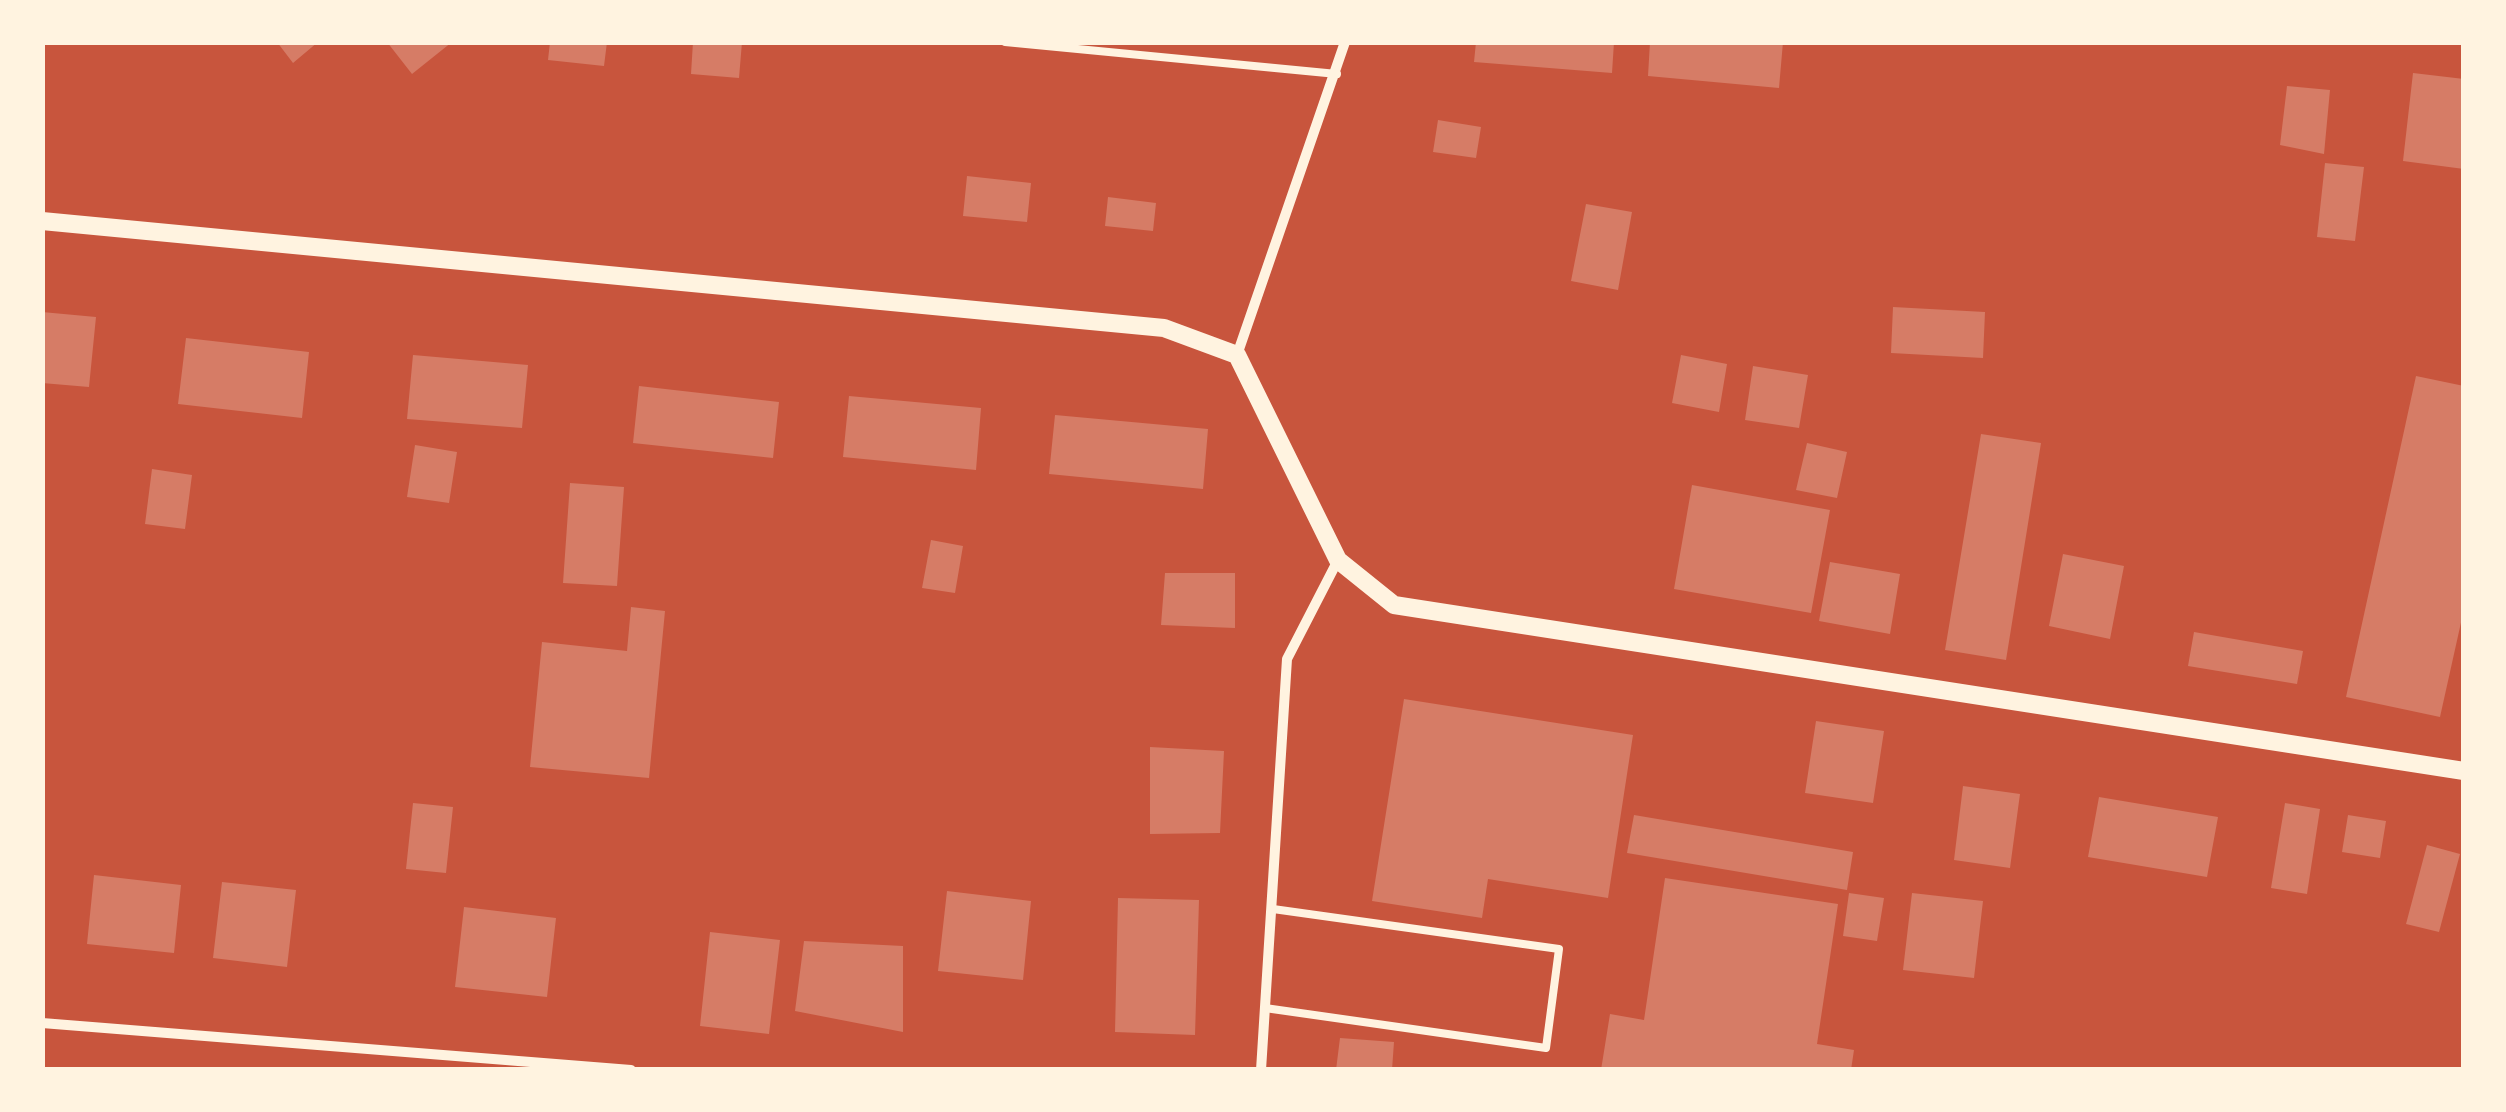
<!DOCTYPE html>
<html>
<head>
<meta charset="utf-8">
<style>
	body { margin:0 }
	#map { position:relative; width:2506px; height:1112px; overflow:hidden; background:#c8553d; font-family:"DM Sans",sans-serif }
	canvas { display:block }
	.frame { position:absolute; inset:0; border:45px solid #fff3e0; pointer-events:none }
</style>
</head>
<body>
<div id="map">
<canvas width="2506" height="1112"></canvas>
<div class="frame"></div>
</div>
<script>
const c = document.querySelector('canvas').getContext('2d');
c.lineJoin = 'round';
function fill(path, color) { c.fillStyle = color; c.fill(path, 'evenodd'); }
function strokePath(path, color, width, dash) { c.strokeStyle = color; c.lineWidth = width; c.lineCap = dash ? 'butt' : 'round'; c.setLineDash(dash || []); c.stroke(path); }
const building = new Path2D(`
	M 277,42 L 318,42 L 293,63 Z
	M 387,42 L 452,42 L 412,74 Z
	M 550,42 L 607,42 L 604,66 L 548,60 Z
	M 693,42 L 742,42 L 739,78 L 691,74 Z
	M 1476,42 L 1614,42 L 1612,73 L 1474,62 Z
	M 1650,42 L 1783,42 L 1779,88 L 1648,76 Z
	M 2413,73 L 2464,79 L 2464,169 L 2403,161 Z
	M 2287,86 L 2330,90 L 2324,154 L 2280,145 Z
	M 1438,120 L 1481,127 L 1476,158 L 1433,152 Z
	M 2325,163 L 2364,167 L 2355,241 L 2317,237 Z
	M 967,176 L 1031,183 L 1027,222 L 963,216 Z
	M 1108,197 L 1156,203 L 1153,231 L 1105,226 Z
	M 1586,204 L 1632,212 L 1618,290 L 1571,281 Z
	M 1893,307 L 1985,312 L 1983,358 L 1891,353 Z
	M 42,312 L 96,317 L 89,387 L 42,383 Z
	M 186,338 L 309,352 L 302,418 L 178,404 Z
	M 413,355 L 528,365 L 522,428 L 407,419 Z
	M 1681,355 L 1727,364 L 1719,412 L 1672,403 Z
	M 1753,366 L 1808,375 L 1799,428 L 1745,420 Z
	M 2416,376 L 2464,386 L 2464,609 L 2440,717 L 2346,697 Z
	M 639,386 L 779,402 L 773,458 L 633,443 Z
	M 849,396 L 981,408 L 976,470 L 843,457 Z
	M 1055,415 L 1208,429 L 1203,489 L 1049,474 Z
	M 1981,434 L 2041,443 L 2006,660 L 1945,650 Z
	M 1807,443 L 1847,452 L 1837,498 L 1796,490 Z
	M 415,445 L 457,452 L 449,503 L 407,497 Z
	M 152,469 L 192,475 L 185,529 L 145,524 Z
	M 570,483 L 624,487 L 617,586 L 563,583 Z
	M 1692,485 L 1830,510 L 1811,613 L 1674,589 Z
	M 931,540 L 963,546 L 955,593 L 922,588 Z
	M 2063,554 L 2124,566 L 2110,639 L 2049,626 Z
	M 1830,562 L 1900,574 L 1890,634 L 1819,621 Z
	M 1165,573 L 1235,573 L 1235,628 L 1161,625 Z
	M 631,607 L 665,611 L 649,778 L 530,767 L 542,642 L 627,651 Z
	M 2194,632 L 2303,651 L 2297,684 L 2188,666 Z
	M 1404,699 L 1633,735 L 1608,898 L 1488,879 L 1482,918 L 1372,901 Z
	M 1816,721 L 1884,731 L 1873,803 L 1805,793 Z
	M 1150,747 L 1224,751 L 1220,833 L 1150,834 Z
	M 1963,786 L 2020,794 L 2010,868 L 1954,860 Z
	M 2099,797 L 2218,817 L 2207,877 L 2088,857 Z
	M 413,803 L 453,807 L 446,873 L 406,869 Z
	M 2285,803 L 2320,809 L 2307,894 L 2271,888 Z
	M 1634,815 L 1853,852 L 1847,890 L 1627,853 Z
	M 2348,815 L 2386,821 L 2380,858 L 2342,852 Z
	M 2427,845 L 2460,854 L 2439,932 L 2406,924 Z
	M 94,875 L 181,885 L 174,953 L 87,944 Z
	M 1665,878 L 1838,904 L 1817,1044 L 1854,1050 L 1851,1070 L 1601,1070 L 1610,1014 L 1644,1020 Z
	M 222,882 L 296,890 L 287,967 L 213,958 Z
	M 947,891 L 1031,901 L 1023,980 L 938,971 Z
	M 1849,893 L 1884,898 L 1877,941 L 1843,936 Z
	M 1912,893 L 1983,901 L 1974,978 L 1903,970 Z
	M 1118,898 L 1199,900 L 1195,1035 L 1115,1032 Z
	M 464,907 L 556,918 L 547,997 L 455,987 Z
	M 710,932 L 780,940 L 769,1034 L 700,1026 Z
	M 804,941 L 903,946 L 903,1032 L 795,1011 Z
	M 1340,1038 L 1394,1042 L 1392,1070 L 1336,1070 Z`);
const service = new Path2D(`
	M 1005,42 L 1337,74
	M 1265,1008 L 1546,1048 L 1559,949 L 1273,909`);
const minor = new Path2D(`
	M 1237,355 L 1345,42
	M 42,1023 L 631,1070
	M 1261,1070 L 1287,659 L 1338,560`);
const tertiary = new Path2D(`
	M 42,221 L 1164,328 L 1237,355 L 1338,560 L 1394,605 L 2464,771`);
fill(building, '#d67c66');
strokePath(service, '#fff3e0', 8);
strokePath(minor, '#fff3e0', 10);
strokePath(tertiary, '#fff3e0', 18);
</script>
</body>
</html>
